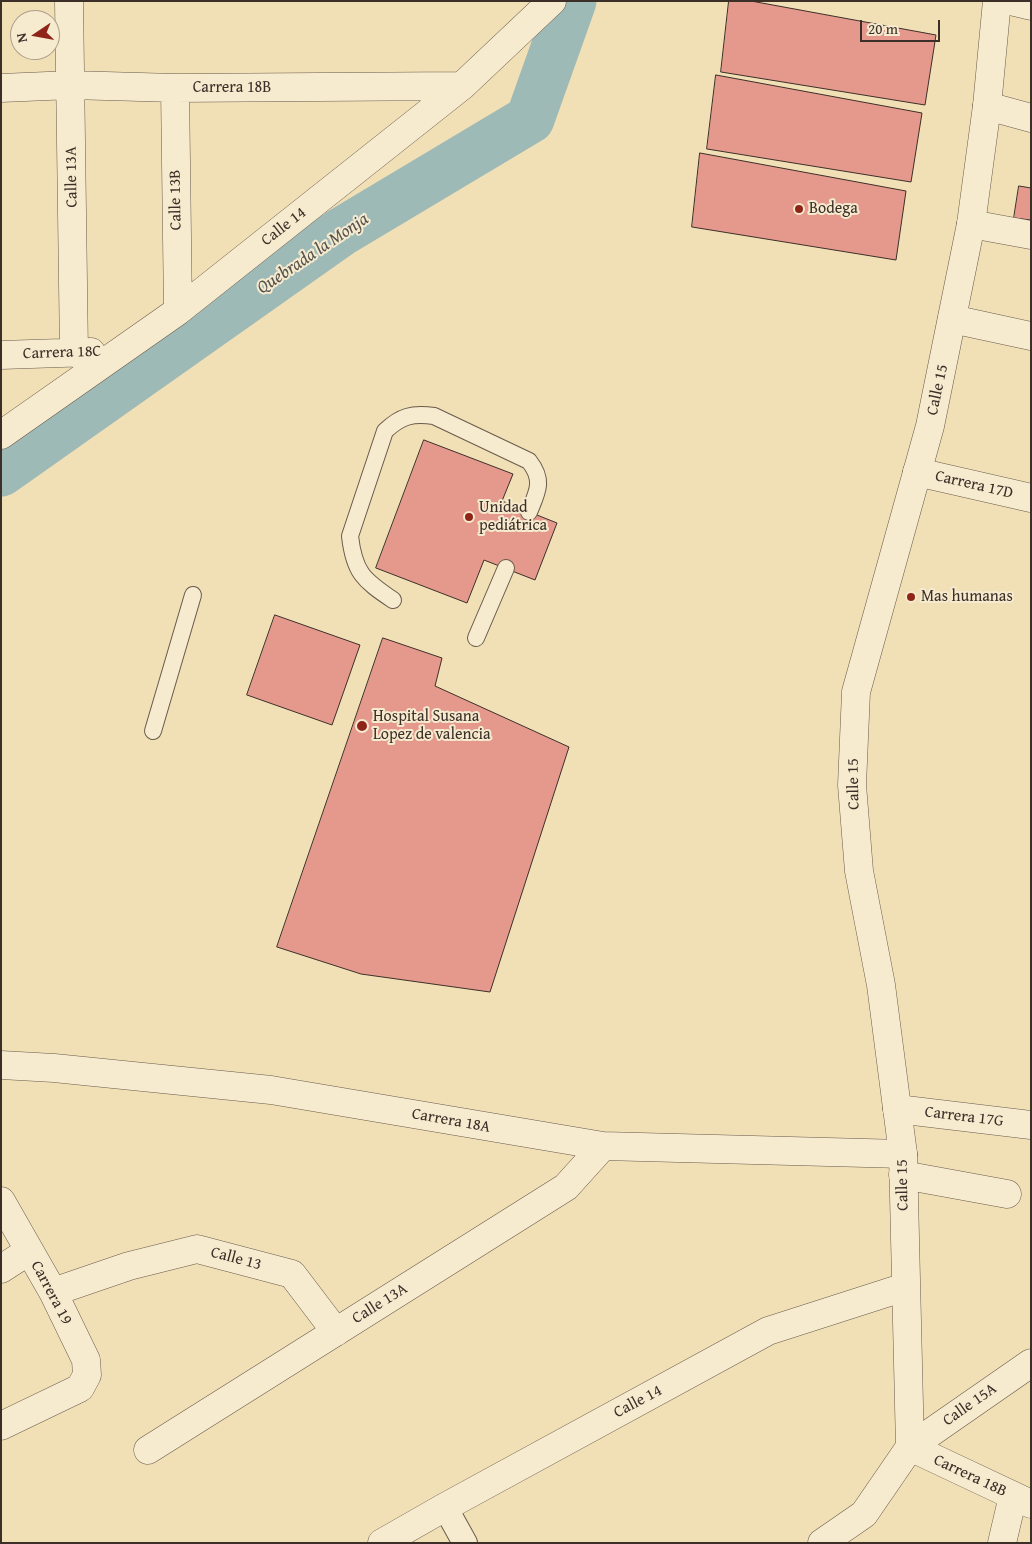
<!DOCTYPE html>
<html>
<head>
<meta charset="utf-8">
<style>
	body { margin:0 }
	#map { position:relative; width:1032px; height:1544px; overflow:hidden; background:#f1dfb5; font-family:"Gentium Book Plus",serif }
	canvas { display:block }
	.frame { position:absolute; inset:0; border:2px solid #3c2f28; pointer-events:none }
	.north { position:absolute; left:10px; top:10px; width:50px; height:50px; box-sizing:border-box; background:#f6eacf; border:1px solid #ac9f8c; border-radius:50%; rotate:258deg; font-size:14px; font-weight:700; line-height:20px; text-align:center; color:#3c2f28 }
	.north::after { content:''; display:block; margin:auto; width:18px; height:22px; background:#8f2418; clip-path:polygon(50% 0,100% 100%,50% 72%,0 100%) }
	.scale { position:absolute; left:860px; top:20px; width:80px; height:22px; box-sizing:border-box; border:2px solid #3c2f28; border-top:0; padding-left:6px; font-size:15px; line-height:18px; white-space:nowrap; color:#3c2f28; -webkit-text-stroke:4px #f6eacf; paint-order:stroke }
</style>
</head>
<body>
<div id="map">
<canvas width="1032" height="1544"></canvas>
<div class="frame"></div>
<div class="north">N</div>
<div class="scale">20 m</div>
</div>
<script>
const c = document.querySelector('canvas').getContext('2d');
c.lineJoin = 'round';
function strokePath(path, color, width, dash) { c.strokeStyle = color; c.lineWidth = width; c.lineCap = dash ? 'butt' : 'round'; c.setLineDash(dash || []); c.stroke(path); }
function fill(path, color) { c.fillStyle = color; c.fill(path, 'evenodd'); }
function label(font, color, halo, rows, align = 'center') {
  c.font = font + ' "Gentium Book Plus",serif'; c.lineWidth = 4; c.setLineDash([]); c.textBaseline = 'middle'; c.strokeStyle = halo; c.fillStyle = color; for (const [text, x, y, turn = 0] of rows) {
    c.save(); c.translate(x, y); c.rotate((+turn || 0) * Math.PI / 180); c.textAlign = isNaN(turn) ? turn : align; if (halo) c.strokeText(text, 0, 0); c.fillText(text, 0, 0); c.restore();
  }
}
const river = new Path2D(`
	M 1,472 L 341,232 L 530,119 L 572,1`);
const building = new Path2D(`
	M 729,1 L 751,1 L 936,35 L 925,105 L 721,72 Z
	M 716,75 L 922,113 L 911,182 L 707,149 Z
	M 700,153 L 906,191 L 896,260 L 692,227 Z
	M 1019,186 L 1031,188 L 1031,220 L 1014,218 Z
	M 424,440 L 513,474 L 502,501 L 557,523 L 535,580 L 484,560 L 467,603 L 376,568 Z
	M 275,615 L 360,645 L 332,725 L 247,695 Z
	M 383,638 L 442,658 L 435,686 L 569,747 L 490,992 L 361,974 L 277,947 Z`);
const service = new Path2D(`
	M 393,600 C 363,580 354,572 350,536 L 385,431 C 401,416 412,413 434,416 L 529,461 C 544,480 538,491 529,512
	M 476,638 L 506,568
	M 153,731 L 193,595`);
const pedestrian = new Path2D(`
	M 445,1507 L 465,1543`);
const minor = new Path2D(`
	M 69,1 L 74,353
	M 1010,1 L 1031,6
	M 1,88 L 71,85 L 175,88 L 462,86
	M 175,88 L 178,311
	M 987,106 L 1031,118
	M 971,224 L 1031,235
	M 952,319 L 1031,336
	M 1,355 L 91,352
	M 1,435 L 178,311 L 462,86 L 552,1
	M 917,472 L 1031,498
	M 1,1065 L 54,1068 L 271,1090 L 603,1146 L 903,1154
	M 897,1109 L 1031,1125
	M 903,1175 L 1007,1194
	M 1,1201 L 53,1292 L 86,1360 L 87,1375 L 80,1388 L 1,1426
	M 1,1269 L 29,1251
	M 53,1292 L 129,1266 L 197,1249 L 292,1274 L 336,1332
	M 1031,1363 L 910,1447 L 1031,1504
	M 148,1450 L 566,1187 L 603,1146
	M 382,1543 L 445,1507 L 768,1331 L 905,1287
	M 1002,1543 L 1013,1496`);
const tertiary = new Path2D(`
	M 822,1543 L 864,1514 L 910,1447 L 903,1154 L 881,985 L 859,871 L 852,785 L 856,692 L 930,426 L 971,224 L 987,106 L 997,1`);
const markers = [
	[799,209,5,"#8f2418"],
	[469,517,5,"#8f2418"],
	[911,597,5,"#8f2418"],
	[362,726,6,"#8f2418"]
];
const streetNames = [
	["Carrera 18B",232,88],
	["Calle 13A",72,177,-91],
	["Calle 13B",176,200,-91],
	["Calle 14",284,227,-38],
	["Carrera 18C",62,353,-2],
	["Calle 15",938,390,-78],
	["Carrera 17D",974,485,13],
	["Calle 15",854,784,-91],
	["Carrera 17G",964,1117,7],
	["Carrera 18A",451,1121,10],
	["Calle 15",903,1185,-91],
	["Calle 13",236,1259,15],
	["Carrera 19",51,1293,62],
	["Calle 13A",380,1304,-32],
	["Calle 14",638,1402,-28],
	["Calle 15A",970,1405,-35],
	["Carrera 18B",970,1476,25]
];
const poiNames = [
	["Bodega",809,209],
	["Unidad",479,508],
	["pediátrica",479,526],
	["Mas humanas",921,597],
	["Hospital Susana",373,717],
	["Lopez de valencia",373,735]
];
const waterNames = [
	["Quebrada la Monja",313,254,-34]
];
strokePath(river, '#9ebab7', 49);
fill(building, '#e5998d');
strokePath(building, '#3c2f28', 1);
strokePath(service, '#695b4b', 18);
strokePath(pedestrian, '#695b4b', 26);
strokePath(minor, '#695b4b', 29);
strokePath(tertiary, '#695b4b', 29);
strokePath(service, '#f6eacf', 16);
strokePath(pedestrian, '#f6eacf', 24);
strokePath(minor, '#f6eacf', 28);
strokePath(tertiary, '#f6eacf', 28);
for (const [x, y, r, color] of markers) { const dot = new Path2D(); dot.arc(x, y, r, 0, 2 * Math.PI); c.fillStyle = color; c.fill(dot); strokePath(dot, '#f6eacf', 2); }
label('16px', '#3c2f28', '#f6eacf', streetNames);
label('16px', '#3c2f28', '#f6eacf', poiNames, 'left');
label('italic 18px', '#54524c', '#f6eacf', waterNames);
</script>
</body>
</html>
